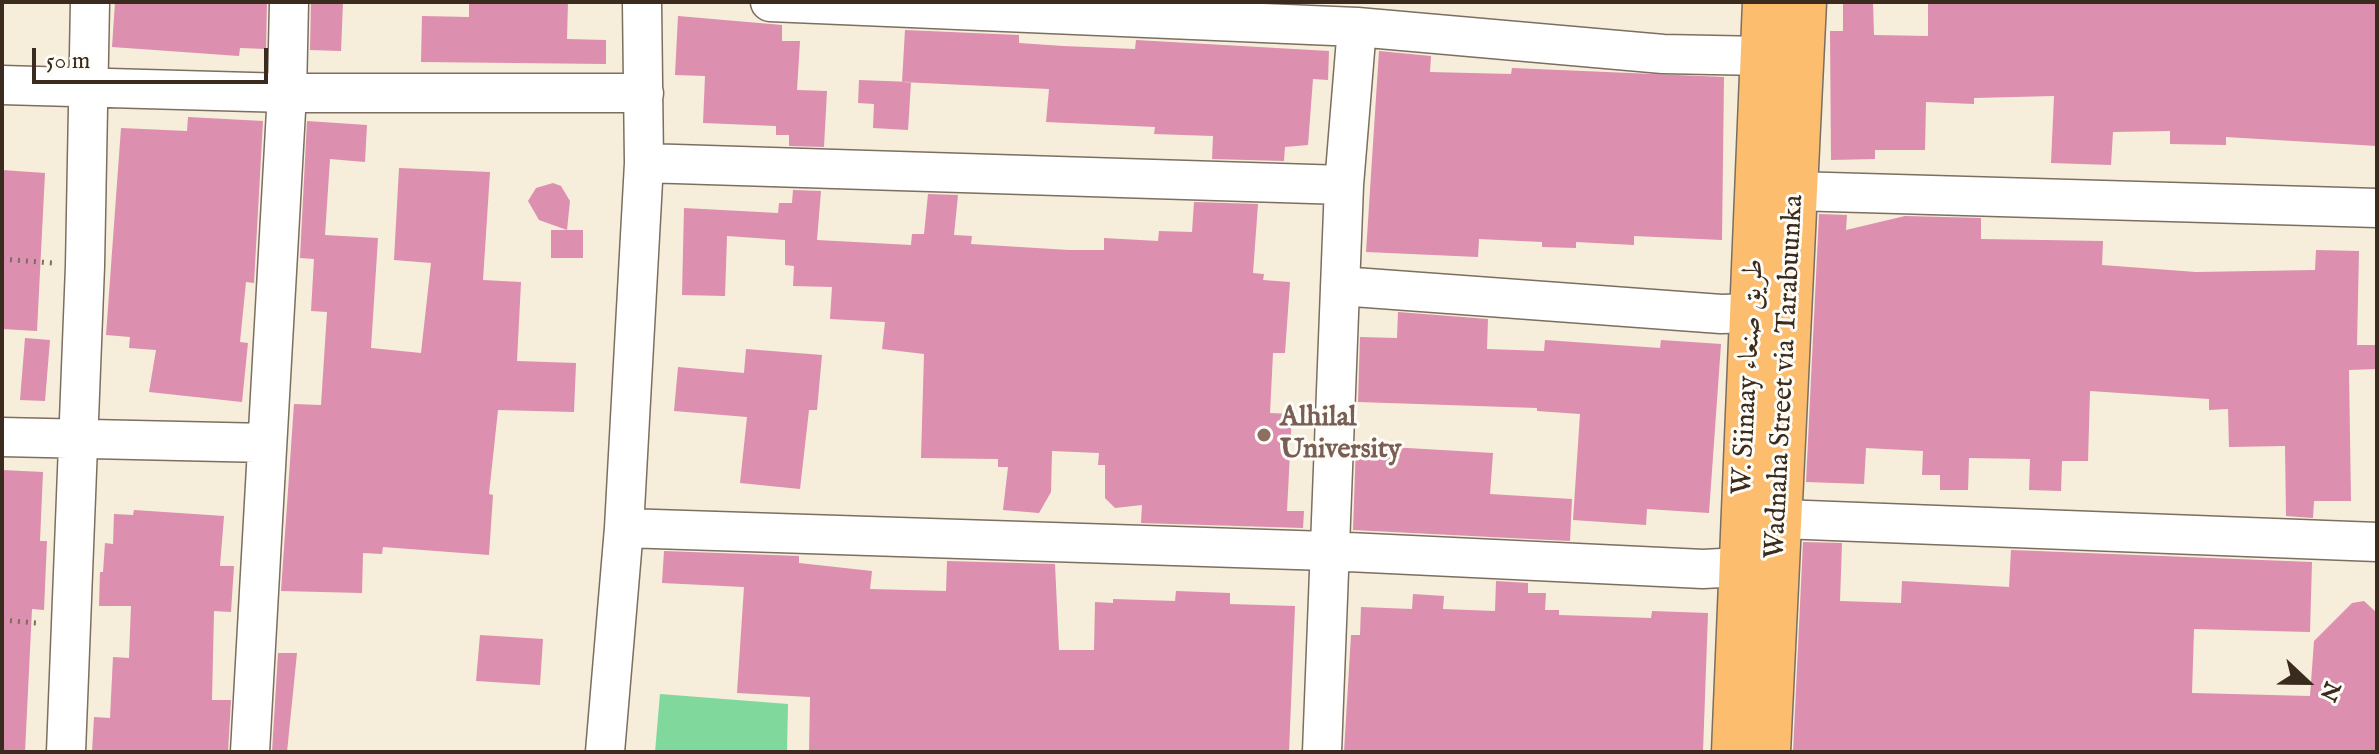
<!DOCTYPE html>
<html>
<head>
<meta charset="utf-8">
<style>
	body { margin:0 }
	#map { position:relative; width:2379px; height:754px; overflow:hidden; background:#f6edda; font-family:"IM FELL English",serif }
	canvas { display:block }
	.frame { position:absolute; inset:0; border:4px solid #3b2a1e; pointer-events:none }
	.north { position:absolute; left:2267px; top:642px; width:80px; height:80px; -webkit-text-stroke:6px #fdfcf7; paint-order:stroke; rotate:112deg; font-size:22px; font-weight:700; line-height:32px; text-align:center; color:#3b2a1e }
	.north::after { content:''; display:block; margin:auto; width:28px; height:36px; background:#3b2a1e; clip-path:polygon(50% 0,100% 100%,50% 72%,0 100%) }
	.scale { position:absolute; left:32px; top:48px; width:236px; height:36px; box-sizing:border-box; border:4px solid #3b2a1e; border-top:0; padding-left:10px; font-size:24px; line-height:28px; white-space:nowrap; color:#3b2a1e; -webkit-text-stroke:6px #fdfcf7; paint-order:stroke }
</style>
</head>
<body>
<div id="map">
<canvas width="2379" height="754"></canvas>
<div class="frame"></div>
<div class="north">N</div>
<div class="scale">50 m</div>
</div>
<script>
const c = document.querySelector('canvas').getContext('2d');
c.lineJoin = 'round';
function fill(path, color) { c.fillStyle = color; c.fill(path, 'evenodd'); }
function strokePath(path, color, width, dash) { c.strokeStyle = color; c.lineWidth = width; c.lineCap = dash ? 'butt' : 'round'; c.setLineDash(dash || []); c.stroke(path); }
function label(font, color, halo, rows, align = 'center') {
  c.font = font + ' "IM FELL English",Amiri,serif'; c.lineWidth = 6; c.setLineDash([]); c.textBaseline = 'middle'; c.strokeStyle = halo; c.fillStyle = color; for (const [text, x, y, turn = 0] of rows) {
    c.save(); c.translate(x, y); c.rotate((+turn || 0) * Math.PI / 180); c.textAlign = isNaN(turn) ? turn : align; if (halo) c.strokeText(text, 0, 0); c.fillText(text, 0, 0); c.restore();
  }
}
const green = new Path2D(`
	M 660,694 L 788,704 L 787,752 L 655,752 Z`);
const building = new Path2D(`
	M 115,2 L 267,2 L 266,49 L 240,48 L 239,56 L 112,47 Z
	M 311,2 L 343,2 L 341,51 L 310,50 Z
	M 469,2 L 568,2 L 567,39 L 606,40 L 606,64 L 421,62 L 422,16 L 469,17 Z
	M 1843,2 L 1873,2 L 1874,35 L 1928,36 L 1928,2 L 2377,3 L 2377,146 L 2226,137 L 2226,145 L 2170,144 L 2170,131 L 2113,132 L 2111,165 L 2051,163 L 2054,96 L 1974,98 L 1974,104 L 1926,102 L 1925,150 L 1875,150 L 1875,159 L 1831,160 L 1830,31 L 1843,31 Z
	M 678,16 L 782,25 L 782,41 L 800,41 L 797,90 L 827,91 L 824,147 L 789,146 L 789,135 L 776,135 L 776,126 L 703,123 L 705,76 L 675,75 Z
	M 905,30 L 1019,35 L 1019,43 L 1063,46 L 1135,49 L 1136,40 L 1329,51 L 1328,80 L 1313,79 L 1308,145 L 1285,147 L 1284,161 L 1212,159 L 1213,136 L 1154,134 L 1155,127 L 1046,122 L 1049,89 L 902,82 Z
	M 1379,51 L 1431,56 L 1430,72 L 1511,74 L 1512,68 L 1724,77 L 1722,240 L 1634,236 L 1634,245 L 1576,242 L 1576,248 L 1542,247 L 1542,242 L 1479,239 L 1478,257 L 1366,252 Z
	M 859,80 L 911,82 L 908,130 L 873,128 L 874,104 L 858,103 Z
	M 188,117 L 263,121 L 254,283 L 246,282 L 240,342 L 248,343 L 242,402 L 149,392 L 156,350 L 129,348 L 130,337 L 106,335 L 121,128 L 187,131 Z
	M 307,121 L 367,125 L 365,162 L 330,159 L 325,235 L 378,238 L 371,348 L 421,353 L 431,263 L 394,260 L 399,168 L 490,172 L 483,280 L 521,282 L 517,361 L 576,363 L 574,412 L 498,410 L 489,494 L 493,495 L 489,555 L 383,547 L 382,554 L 363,553 L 362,593 L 281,591 L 294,404 L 321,405 L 327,312 L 311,311 L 314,259 L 300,258 Z
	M 2,170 L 45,173 L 37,331 L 2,329 Z
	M 553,183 L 561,186 L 570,201 L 567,230 L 539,220 L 528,201 L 536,188 Z
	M 793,190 L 821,191 L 817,240 L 911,245 L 912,234 L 924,234 L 928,194 L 958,195 L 954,235 L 972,236 L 971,244 L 1069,250 L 1104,250 L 1104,238 L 1158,241 L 1159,231 L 1192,232 L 1194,202 L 1258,204 L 1253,273 L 1264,274 L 1263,280 L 1290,282 L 1285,353 L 1273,353 L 1270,413 L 1292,414 L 1287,511 L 1304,511 L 1303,528 L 1141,523 L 1142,505 L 1115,508 L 1105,498 L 1105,465 L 1098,465 L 1099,453 L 1052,451 L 1051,492 L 1039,513 L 1003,510 L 1008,467 L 998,467 L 998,459 L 921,458 L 924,354 L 882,349 L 885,322 L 830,319 L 832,287 L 793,286 L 794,266 L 785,265 L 785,240 L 727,236 L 725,296 L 682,295 L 684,208 L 778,213 L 779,203 L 792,203 Z
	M 1819,214 L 1847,215 L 1846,230 L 1905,216 L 1981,218 L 1981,239 L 2103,241 L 2102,265 L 2196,272 L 2315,270 L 2316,250 L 2359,251 L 2357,345 L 2377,345 L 2377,369 L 2349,370 L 2351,501 L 2314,501 L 2313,518 L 2286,516 L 2285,446 L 2229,447 L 2228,409 L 2209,410 L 2209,399 L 2090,391 L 2088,461 L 2062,461 L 2061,491 L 2029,490 L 2030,459 L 1969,458 L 1968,490 L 1940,490 L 1940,475 L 1922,475 L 1923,451 L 1866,448 L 1864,484 L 1806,482 Z
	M 551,230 L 583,230 L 583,258 L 551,258 Z
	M 1398,312 L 1488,319 L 1487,349 L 1544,351 L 1545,340 L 1660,348 L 1661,340 L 1721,344 L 1709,513 L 1647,509 L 1646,525 L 1573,520 L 1580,414 L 1537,411 L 1537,408 L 1358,402 L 1360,337 L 1397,338 Z
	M 25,338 L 50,340 L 45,401 L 20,400 Z
	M 746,349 L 822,355 L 817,410 L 809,410 L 800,489 L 740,483 L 747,417 L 674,411 L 678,367 L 744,373 Z
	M 1356,445 L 1493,453 L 1490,494 L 1572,499 L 1570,541 L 1353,530 Z
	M 2,470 L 43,472 L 40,541 L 47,541 L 44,610 L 32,609 L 25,752 L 2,752 Z
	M 134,510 L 224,516 L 220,566 L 234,566 L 231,612 L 214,611 L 212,700 L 231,700 L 228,752 L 92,752 L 94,717 L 110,718 L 113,657 L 129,658 L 131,606 L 99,606 L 100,572 L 103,572 L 105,543 L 113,544 L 114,514 L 133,515 Z
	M 1803,542 L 1842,543 L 1840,601 L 1901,603 L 1902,581 L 2009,587 L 2011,550 L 2312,562 L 2310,632 L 2194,629 L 2192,693 L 2310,696 L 2314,641 L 2352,603 L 2364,601 L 2377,613 L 2377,752 L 1793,752 Z
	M 664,551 L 799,556 L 799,563 L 872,571 L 870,589 L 946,591 L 947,561 L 1055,564 L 1059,650 L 1094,650 L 1095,602 L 1113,603 L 1113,599 L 1175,601 L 1176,591 L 1230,593 L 1230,604 L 1295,606 L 1289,752 L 809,752 L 810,697 L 737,693 L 744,587 L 662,583 Z
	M 1496,581 L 1528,583 L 1528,593 L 1546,593 L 1545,610 L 1559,610 L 1559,615 L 1651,618 L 1652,611 L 1708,613 L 1703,752 L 1344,752 L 1351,635 L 1360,635 L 1361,607 L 1412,609 L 1413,594 L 1444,596 L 1443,609 L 1495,611 Z
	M 480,635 L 543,639 L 540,685 L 476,681 Z
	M 278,653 L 297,653 L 287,752 L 272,752 Z`);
const path = new Path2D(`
	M 2,259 L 52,263
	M 2,620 L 37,623`);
const minor = new Path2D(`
	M 642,2 L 644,163 L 624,528 L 1327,551 L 1703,569 L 1741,567
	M 770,2 L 1357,27 L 1663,54 L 1763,56
	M 2,85 L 287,93 L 644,93
	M 644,163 L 1344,185
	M 1794,191 L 2377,208
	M 1340,286 L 1721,314 L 1754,313
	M 2,437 L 267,443
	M 1781,519 L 2377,542
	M 66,752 L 85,266 L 90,2
	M 250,752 L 287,93 L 289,2
	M 605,752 L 624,528
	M 1322,752 L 1344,185 L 1357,27`);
const major = new Path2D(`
	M 1734,752 L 1765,2
	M 1768,752 L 1804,2`);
const markers = [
	[1264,435,8,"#8d6e63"]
];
const streetNames = [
	["W. Siinaay طريق صنعاء",1750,377,-87],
	["Wadnaha Street via Tarabuunka",1786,377,-87]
];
const educationNames = [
	["Alhilal",1280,419],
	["University",1280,451]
];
fill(green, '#80d89d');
fill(building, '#dc8fae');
strokePath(minor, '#7c6e60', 41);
strokePath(major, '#7c6e60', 47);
strokePath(path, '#7c6e60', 5, [2, 6]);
strokePath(minor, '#fff', 38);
strokePath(major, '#fcbd6f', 44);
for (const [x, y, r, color] of markers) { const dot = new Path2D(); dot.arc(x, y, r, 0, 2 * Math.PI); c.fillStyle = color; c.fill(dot); strokePath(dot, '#fdfcf7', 3); }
label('28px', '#3b2a1e', '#fdfcf7', streetNames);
label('bold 28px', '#785e54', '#fdfcf7', educationNames, 'left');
</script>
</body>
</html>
